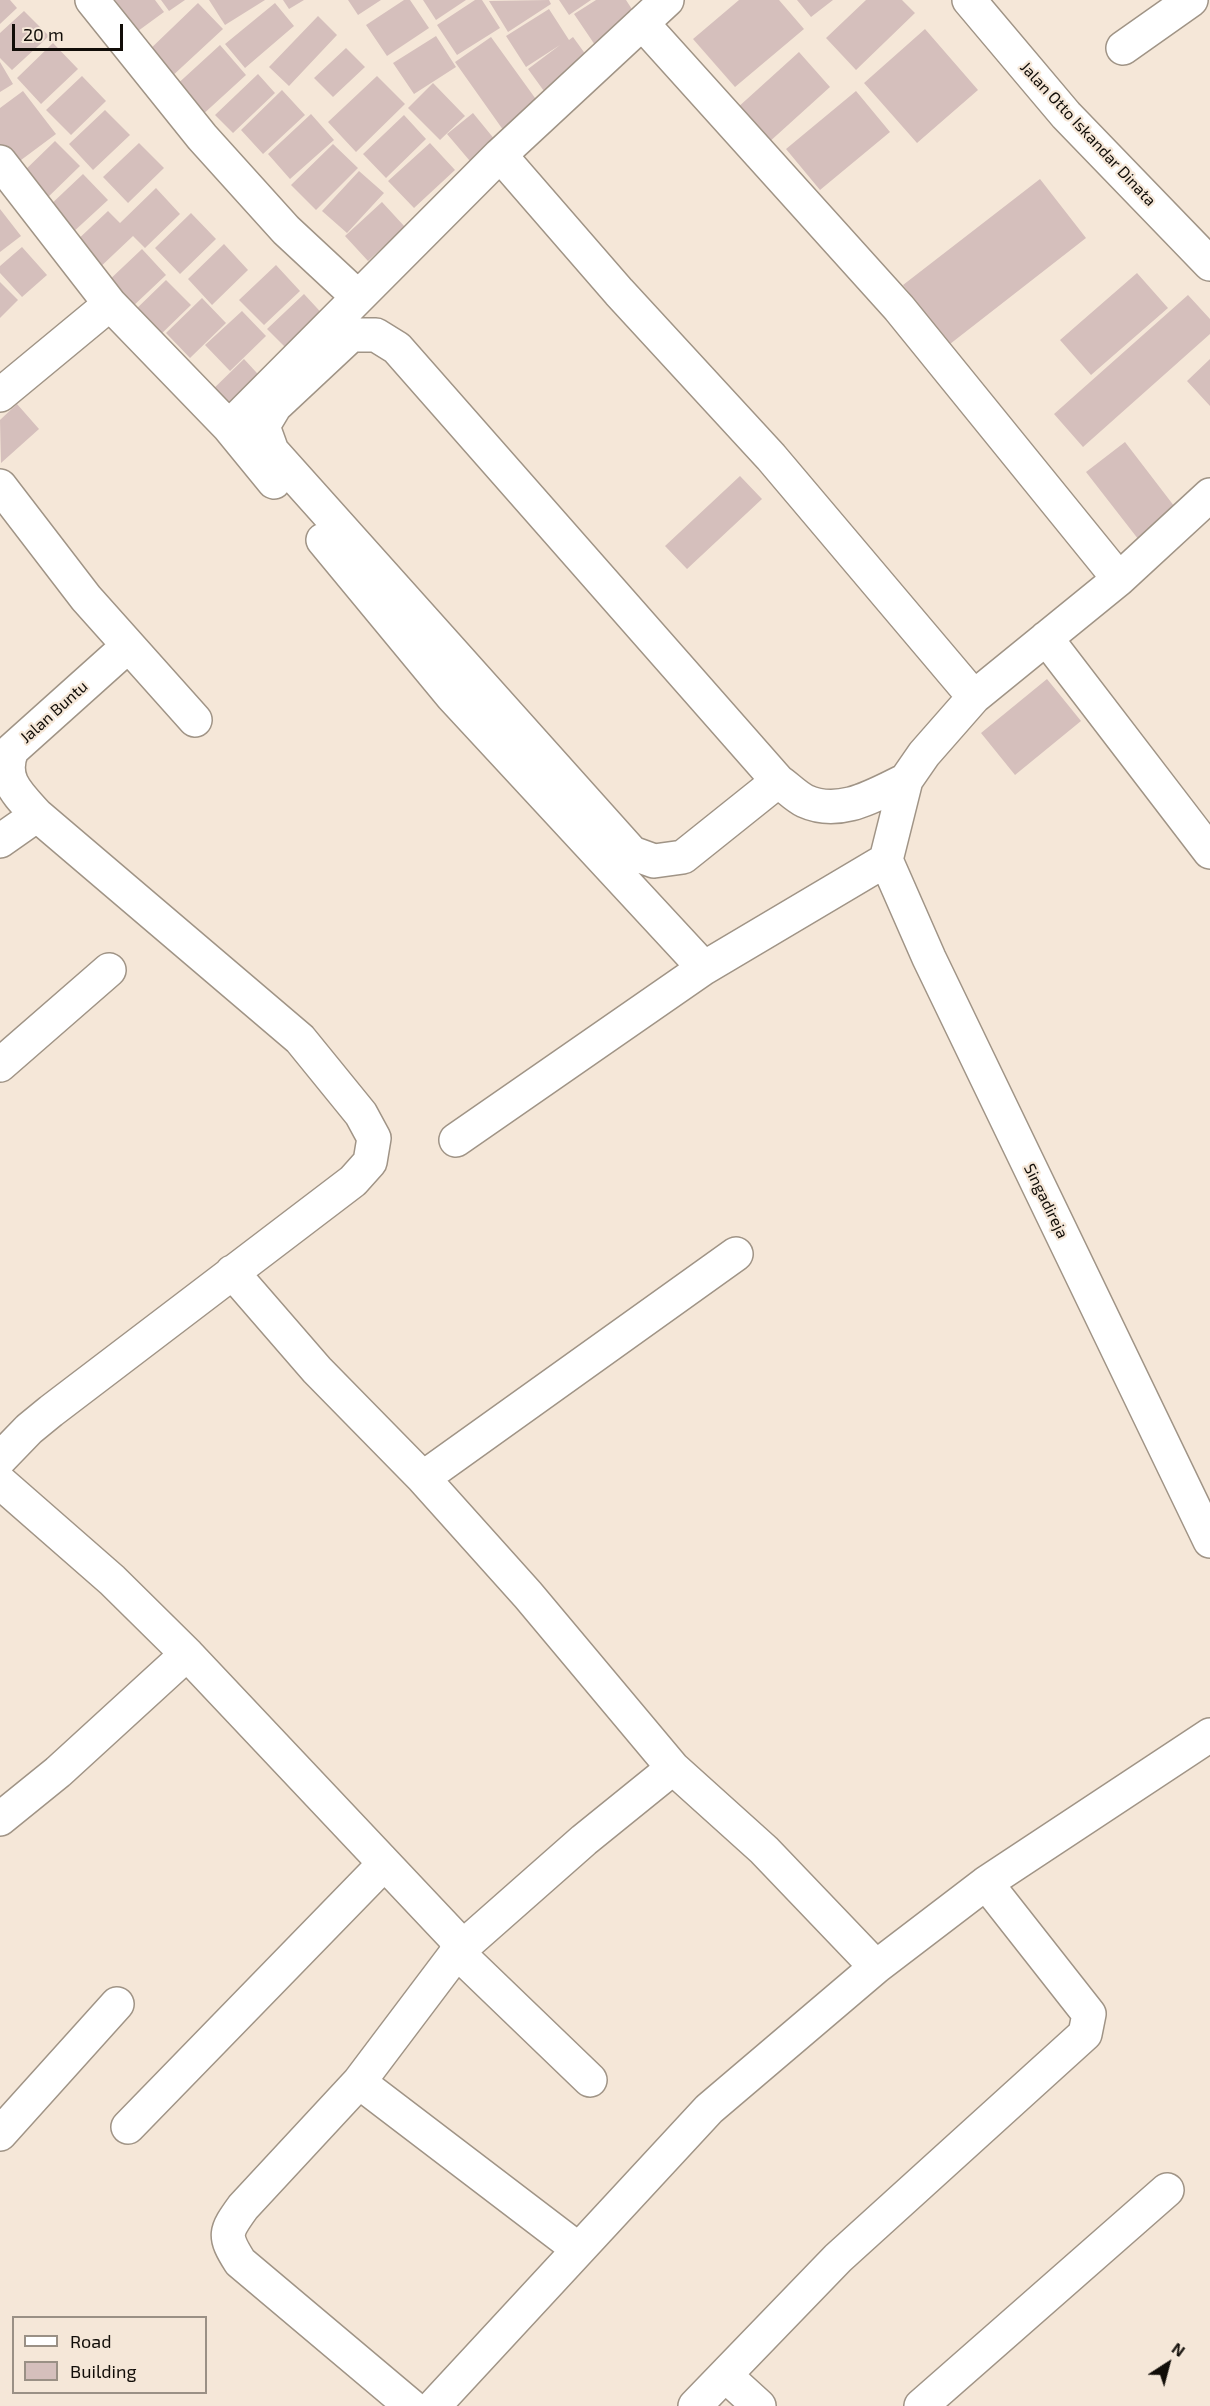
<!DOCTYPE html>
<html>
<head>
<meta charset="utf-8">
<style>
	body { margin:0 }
	#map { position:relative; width:1210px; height:2406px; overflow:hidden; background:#f5e7d8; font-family:"Exo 2",sans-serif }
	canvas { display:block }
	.legend { position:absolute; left:12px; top:2316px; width:195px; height:78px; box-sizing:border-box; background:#f5e7d8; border:2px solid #9a9085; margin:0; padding:8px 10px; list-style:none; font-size:18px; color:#110d08 }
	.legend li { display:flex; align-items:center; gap:12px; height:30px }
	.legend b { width:30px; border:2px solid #9a9085 }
	.north { position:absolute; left:1138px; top:2334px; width:60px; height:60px; -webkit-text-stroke:4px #f5e7d8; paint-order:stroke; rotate:36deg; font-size:16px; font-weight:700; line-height:24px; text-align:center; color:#110d08 }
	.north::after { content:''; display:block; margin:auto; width:21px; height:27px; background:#110d08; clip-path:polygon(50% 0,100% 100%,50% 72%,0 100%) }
	.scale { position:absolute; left:12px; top:24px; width:111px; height:27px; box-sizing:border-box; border:3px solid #110d08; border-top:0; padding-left:8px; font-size:18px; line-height:21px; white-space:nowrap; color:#110d08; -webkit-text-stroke:4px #f5e7d8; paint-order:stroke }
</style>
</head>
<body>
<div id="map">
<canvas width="1210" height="2406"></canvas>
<ul class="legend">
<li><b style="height:8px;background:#fff"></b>Road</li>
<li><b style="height:16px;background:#d5bfbc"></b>Building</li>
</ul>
<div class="north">N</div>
<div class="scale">20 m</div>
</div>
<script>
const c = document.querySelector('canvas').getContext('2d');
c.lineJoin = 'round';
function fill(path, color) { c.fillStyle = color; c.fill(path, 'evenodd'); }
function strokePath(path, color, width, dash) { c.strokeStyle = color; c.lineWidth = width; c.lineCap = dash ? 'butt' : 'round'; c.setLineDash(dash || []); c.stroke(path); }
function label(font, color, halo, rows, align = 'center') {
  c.font = font + ' "Exo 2",sans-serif'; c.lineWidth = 4.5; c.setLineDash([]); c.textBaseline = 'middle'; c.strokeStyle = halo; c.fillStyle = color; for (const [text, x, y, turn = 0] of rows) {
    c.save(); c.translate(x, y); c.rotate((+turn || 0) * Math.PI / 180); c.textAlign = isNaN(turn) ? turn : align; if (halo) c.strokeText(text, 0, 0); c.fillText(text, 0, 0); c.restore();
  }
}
const building = new Path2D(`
	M 0,0 L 10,0 L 17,8 L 0,24 Z
	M 115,0 L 155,0 L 164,12 L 138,31 Z
	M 161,0 L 185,0 L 169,11 Z
	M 209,0 L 265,0 L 225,25 Z
	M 283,0 L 304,0 L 289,9 Z
	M 348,0 L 381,0 L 358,15 Z
	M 404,0 L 410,0 L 429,28 L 387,56 L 366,25 Z
	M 423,0 L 466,0 L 436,20 Z
	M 475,0 L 482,0 L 500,28 L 457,55 L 437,25 Z
	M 549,0 L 551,4 L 508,32 L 489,1 Z
	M 559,0 L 591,0 L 569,15 Z
	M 596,0 L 626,0 L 637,17 L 595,45 L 574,14 Z
	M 739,0 L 779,0 L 804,29 L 735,87 L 693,39 Z
	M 797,0 L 833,0 L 811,17 Z
	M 866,0 L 902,0 L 915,13 L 856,70 L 826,38 Z
	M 198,3 L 223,29 L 169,79 L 145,54 Z
	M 275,3 L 294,26 L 245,68 L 225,44 Z
	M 549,9 L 569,40 L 573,37 L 594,66 L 549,98 L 528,69 L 560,45 L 526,67 L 506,36 Z
	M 24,11 L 49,36 L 12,70 L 0,58 L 0,33 Z
	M 318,16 L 337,35 L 289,86 L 269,67 Z
	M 925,29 L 978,90 L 917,143 L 864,83 Z
	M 436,36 L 456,67 L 414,94 L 393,63 Z
	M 491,37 L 543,109 L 506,134 L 455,62 Z
	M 53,43 L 78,69 L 41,104 L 17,78 Z
	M 220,45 L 246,75 L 200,117 L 173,88 Z
	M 346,48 L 365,67 L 333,97 L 314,78 Z
	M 799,52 L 830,87 L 767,144 L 736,109 Z
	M 0,62 L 13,84 L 0,92 Z
	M 258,74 L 275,93 L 233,133 L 215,115 Z
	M 82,76 L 106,101 L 71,135 L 46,110 Z
	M 377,76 L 405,104 L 356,152 L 328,122 Z
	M 433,83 L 465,116 L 440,140 L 408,108 Z
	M 282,90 L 305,115 L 263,154 L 241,130 Z
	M 23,91 L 56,134 L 9,169 L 0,158 L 0,108 Z
	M 856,91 L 890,132 L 820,190 L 786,149 Z
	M 105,110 L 130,135 L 93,170 L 69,144 Z
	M 473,113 L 500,146 L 475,167 L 447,134 Z
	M 311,114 L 334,140 L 290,179 L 268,154 Z
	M 404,115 L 426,139 L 386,178 L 363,154 Z
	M 55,141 L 80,166 L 44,201 L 19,176 Z
	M 139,143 L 164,168 L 128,203 L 103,177 Z
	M 430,143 L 455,170 L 414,208 L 388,181 Z
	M 333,144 L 358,168 L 316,210 L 291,185 Z
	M 359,171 L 384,193 L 347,233 L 322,211 Z
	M 83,174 L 108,200 L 71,234 L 47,208 Z
	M 1040,179 L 1086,238 L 950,344 L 903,285 Z
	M 156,188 L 180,214 L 145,248 L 133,236 L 96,271 L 72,245 L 108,211 L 120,223 Z
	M 382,202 L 405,227 L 368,261 L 345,236 Z
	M 0,209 L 21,236 L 0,252 Z
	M 191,213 L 216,239 L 180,274 L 155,248 Z
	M 224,244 L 248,270 L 212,305 L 188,279 Z
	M 22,247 L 47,275 L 22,297 L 0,273 L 0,266 Z
	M 142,249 L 166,275 L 130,309 L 105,284 Z
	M 276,265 L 300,291 L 264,325 L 239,300 Z
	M 1137,273 L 1168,308 L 1091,375 L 1060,340 Z
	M 166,280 L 191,305 L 155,340 L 131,314 Z
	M 0,282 L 18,300 L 0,318 Z
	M 304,294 L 328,320 L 292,354 L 267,329 Z
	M 1188,295 L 1210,319 L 1210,334 L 1083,447 L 1054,414 Z
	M 202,298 L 226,323 L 190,358 L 166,333 Z
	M 242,311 L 266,336 L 230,371 L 205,345 Z
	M 244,359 L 268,385 L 232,419 L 208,394 Z
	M 1210,359 L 1210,406 L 1187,381 Z
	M 17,404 L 39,429 L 1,463 L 0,420 Z
	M 1125,442 L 1181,515 L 1142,544 L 1086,472 Z
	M 740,476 L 762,499 L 687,569 L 665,546 Z
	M 1047,679 L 1081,721 L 1015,775 L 981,733 Z`);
const minor = new Path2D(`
	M 92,0 L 202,137 L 286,230 L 358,297
	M 969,0 L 1066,115 L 1210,264
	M 642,23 L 899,308 L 1119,579
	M 1123,48 L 1191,0
	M 500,155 L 619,292 L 771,457 L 974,697
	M 0,162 L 110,304 L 229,427
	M 0,395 L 110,304
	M 274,482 L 229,427 L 500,155 L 667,0
	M 0,486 L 86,598 L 195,720
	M 323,540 L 452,696 L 704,968
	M 1046,638 L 1210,852
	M 778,781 L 683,857 L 654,861 L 632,853 L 272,451 L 263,426 L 275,406 L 351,335 L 376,335 L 397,348 L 778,781 C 787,787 795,796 805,801 C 840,817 875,795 906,780
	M 0,841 L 37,815
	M 886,860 L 929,958 L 1210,1541
	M 0,1065 L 109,970
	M 456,1140 L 704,968 L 886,860 L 906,780 L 924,754 L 974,697 L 1119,579 L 1210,495
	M 232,1272 L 317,1370 L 423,1478 L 528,1595 L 673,1768 L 764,1850 L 876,1967
	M 0,1459 L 29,1429 L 51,1411 L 353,1181 L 370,1162 L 374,1138 L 361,1114 L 300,1039 L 37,815 C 18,794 0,779 12,750 L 128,646
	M 423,1478 L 736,1254
	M 0,1482 L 112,1580 L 187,1654 L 456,1939 L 457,1952 L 590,2080
	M 0,1819 L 58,1772 L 187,1654
	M 359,2082 L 578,2249
	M 128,2127 L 383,1865
	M 0,2134 L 117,2004
	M 725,2375 L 759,2406
	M 411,2406 L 240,2262 C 223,2235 225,2232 243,2207 L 359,2082 L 457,1952 L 584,1840 L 673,1768
	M 434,2406 L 709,2109 L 876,1967 L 986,1883
	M 695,2406 L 838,2258 L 1085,2034 L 1089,2014 L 986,1883 L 1210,1735
	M 921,2406 L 1167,2190`);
const streetNames = [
	["Jalan Otto Iskandar Dinata",1088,134,47],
	["Jalan Buntu",54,712,-42],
	["Singadireja",1046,1201,64]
];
fill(building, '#d5bfbc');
strokePath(minor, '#a09486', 36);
strokePath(minor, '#fff', 33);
label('16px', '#110d08', '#f5e7d8', streetNames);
</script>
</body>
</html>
